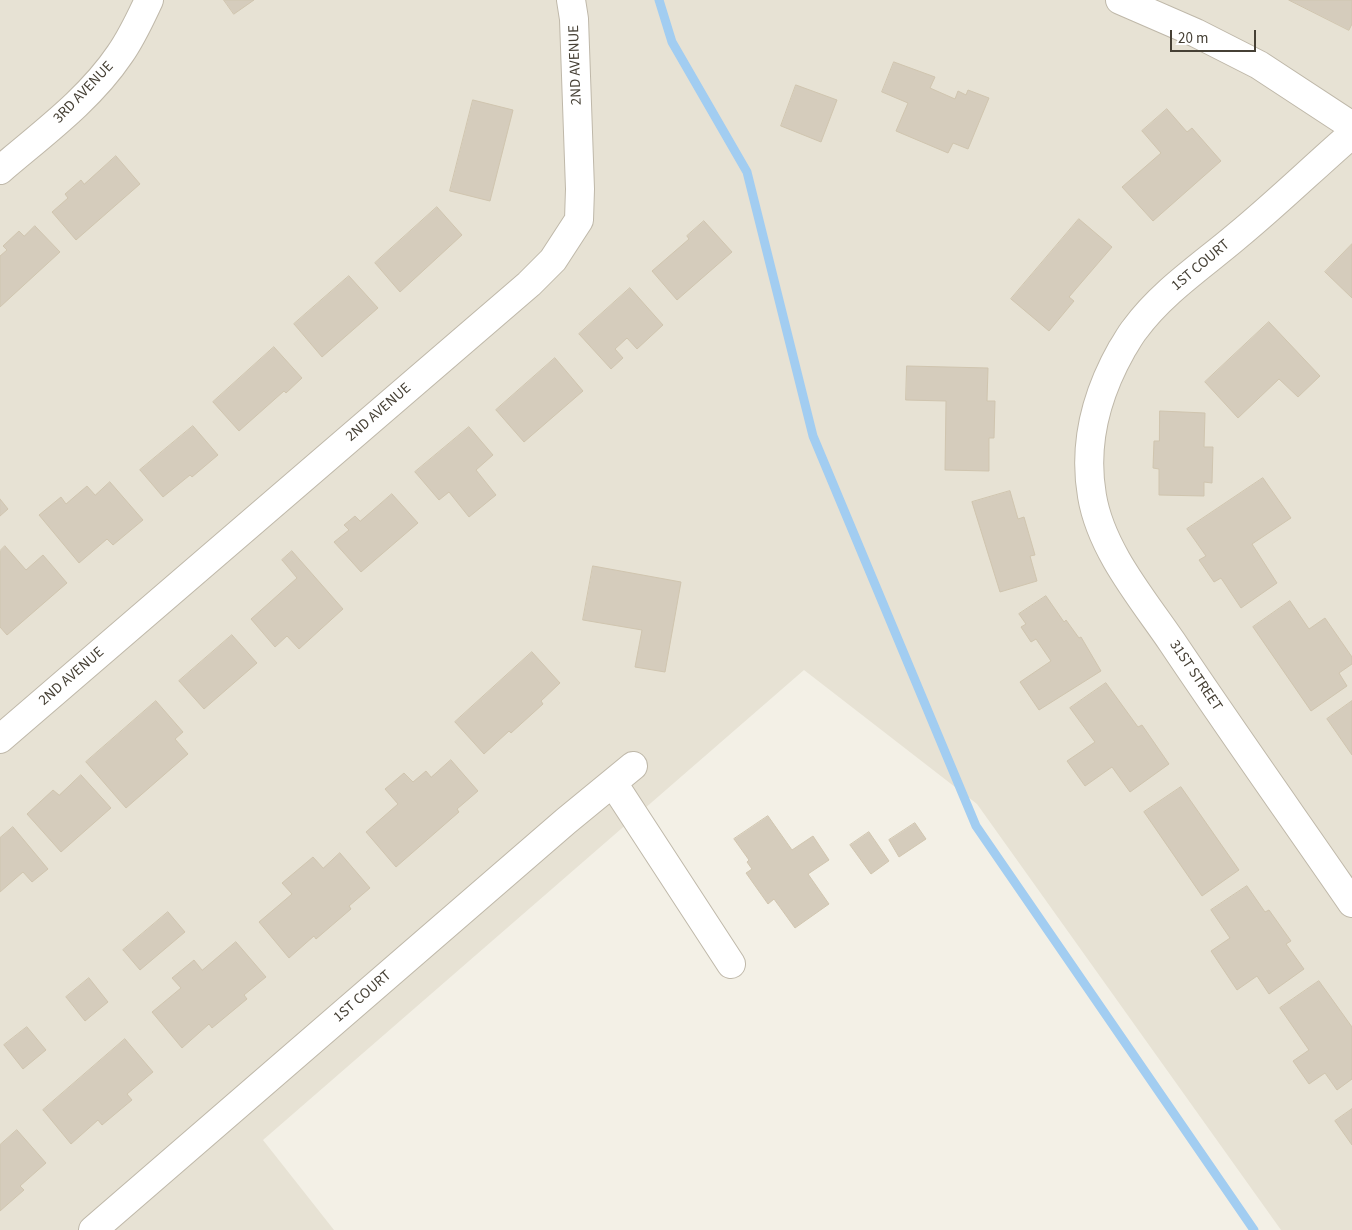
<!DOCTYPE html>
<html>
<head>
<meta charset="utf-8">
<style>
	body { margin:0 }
	#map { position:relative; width:1352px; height:1230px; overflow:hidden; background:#f3f0e6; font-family:"Source Sans 3",sans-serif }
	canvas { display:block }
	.scale { position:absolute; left:1170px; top:30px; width:86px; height:22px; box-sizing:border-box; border:2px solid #464035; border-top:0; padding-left:6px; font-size:15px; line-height:18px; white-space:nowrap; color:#464035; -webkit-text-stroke:4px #fff; paint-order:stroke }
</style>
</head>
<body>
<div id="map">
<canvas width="1352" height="1230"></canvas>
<div class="scale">20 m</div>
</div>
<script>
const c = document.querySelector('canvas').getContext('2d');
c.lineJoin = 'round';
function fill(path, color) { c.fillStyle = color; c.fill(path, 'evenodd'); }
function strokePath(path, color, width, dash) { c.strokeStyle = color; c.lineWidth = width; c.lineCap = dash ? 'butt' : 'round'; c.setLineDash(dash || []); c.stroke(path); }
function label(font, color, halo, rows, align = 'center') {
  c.font = font + ' "Source Sans 3",sans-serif'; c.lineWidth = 4.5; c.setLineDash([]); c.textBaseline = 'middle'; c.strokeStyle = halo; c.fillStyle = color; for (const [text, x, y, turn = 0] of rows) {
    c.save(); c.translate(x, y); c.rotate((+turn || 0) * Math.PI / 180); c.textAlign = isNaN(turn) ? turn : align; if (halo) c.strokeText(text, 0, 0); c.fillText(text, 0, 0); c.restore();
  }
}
const residential = new Path2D(`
	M 0,0 L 1352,0 L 1352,1230 L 1281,1230 L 977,804 L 804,670 L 263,1140 L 334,1230 L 0,1230 Z`);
const stream = new Path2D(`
	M 659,0 L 672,42 L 747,172 L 813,436 L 976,826 L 1254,1230`);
const building = new Path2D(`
	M 224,0 L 254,0 L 234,14 Z
	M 1289,0 L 1352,0 L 1352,24 L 1349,30 Z
	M 894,62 L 935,77 L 930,88 L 955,99 L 958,91 L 966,95 L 968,90 L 989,98 L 968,149 L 953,143 L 948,153 L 896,131 L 908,103 L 882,92 Z
	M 796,85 L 837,100 L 821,142 L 781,126 Z
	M 473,100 L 513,110 L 490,201 L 450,191 Z
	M 1167,109 L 1187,132 L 1192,128 L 1221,161 L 1153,221 L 1122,187 L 1161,153 L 1142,131 Z
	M 116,156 L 140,184 L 76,240 L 52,212 L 68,198 L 65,194 L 81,180 L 84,184 Z
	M 437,207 L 462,235 L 400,292 L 375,263 Z
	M 1079,219 L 1112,247 L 1069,297 L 1074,301 L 1049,331 L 1011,299 Z
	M 704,221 L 732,252 L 677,300 L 652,271 L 689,239 L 687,236 Z
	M 35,226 L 60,252 L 0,307 L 0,256 L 7,250 L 3,246 L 19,231 L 24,236 Z
	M 1352,244 L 1352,298 L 1325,272 Z
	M 349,276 L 378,308 L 322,357 L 294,324 Z
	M 630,288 L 663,325 L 637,349 L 627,338 L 615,349 L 623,358 L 611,369 L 579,334 Z
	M 1269,322 L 1320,376 L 1298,397 L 1279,379 L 1238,418 L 1205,382 Z
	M 274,347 L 302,378 L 286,393 L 284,391 L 239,431 L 213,402 Z
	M 555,358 L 583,391 L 524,442 L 496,410 Z
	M 907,366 L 988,368 L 987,401 L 995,401 L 994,438 L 989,438 L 989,471 L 945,470 L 946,401 L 906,400 Z
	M 1160,411 L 1205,413 L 1204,447 L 1213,447 L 1212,483 L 1204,482 L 1204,496 L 1159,495 L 1159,469 L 1153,468 L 1154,441 L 1159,441 Z
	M 193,426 L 218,455 L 192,477 L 190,475 L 163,497 L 140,470 Z
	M 469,427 L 493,455 L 476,470 L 496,495 L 469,517 L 449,492 L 439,500 L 415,472 Z
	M 1263,478 L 1291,518 L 1252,544 L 1277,583 L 1241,608 L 1221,578 L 1214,582 L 1199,560 L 1206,556 L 1187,529 Z
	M 110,482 L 143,520 L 113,545 L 107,539 L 79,563 L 39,515 L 61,497 L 66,504 L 87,486 L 95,495 Z
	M 1010,491 L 1018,519 L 1024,517 L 1035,555 L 1030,556 L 1037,581 L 1000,592 L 972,502 Z
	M 392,494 L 418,523 L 361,572 L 334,542 L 349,530 L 344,525 L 355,516 L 360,521 Z
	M 0,499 L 8,509 L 0,516 Z
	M 5,546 L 26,570 L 43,555 L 67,583 L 7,635 L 0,627 L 0,551 Z
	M 292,551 L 343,609 L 299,649 L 287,636 L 275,647 L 251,619 L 297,578 L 282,560 Z
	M 593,566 L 681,582 L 665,672 L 635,667 L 642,630 L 583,620 Z
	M 1046,596 L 1064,622 L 1066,620 L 1079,638 L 1081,637 L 1101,671 L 1039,710 L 1020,682 L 1051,661 L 1036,639 L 1031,642 L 1021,627 L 1026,624 L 1019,614 Z
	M 1290,601 L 1309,629 L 1325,618 L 1352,657 L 1352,664 L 1339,673 L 1347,686 L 1311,711 L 1253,627 Z
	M 232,635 L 257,663 L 204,709 L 179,681 Z
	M 532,652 L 560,683 L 541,701 L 543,704 L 511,733 L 509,731 L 484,754 L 455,722 Z
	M 1106,683 L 1138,727 L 1142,725 L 1169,764 L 1130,792 L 1112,767 L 1085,786 L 1067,761 L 1095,742 L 1070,708 Z
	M 156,701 L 183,732 L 175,739 L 188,754 L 126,808 L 86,762 Z
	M 1352,701 L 1352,755 L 1327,719 Z
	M 451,760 L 478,791 L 457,809 L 459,812 L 396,867 L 366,832 L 398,804 L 385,789 L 404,773 L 413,782 L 426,771 L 431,777 Z
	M 81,775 L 111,808 L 61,852 L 27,814 L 53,790 L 59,795 Z
	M 1181,787 L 1239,870 L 1202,896 L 1144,812 Z
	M 768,816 L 792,850 L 813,836 L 829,860 L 808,874 L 829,904 L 795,928 L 774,899 L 768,904 L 746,873 L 752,869 L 747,862 L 749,860 L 734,839 Z
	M 915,823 L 926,839 L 899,857 L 889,840 Z
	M 13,827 L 48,869 L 32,882 L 23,872 L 0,892 L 0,838 Z
	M 869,832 L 889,861 L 871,874 L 850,845 Z
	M 340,853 L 370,888 L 349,906 L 351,909 L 316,939 L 314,936 L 289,958 L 259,922 L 292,894 L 282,883 L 313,857 L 323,868 Z
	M 1247,886 L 1265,912 L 1269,910 L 1291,941 L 1286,944 L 1304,969 L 1269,994 L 1257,976 L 1237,990 L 1211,951 L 1230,938 L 1211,910 Z
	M 168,912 L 185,932 L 140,970 L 123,950 Z
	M 236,942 L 266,977 L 244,995 L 247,999 L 212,1028 L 209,1024 L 182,1048 L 152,1012 L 181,988 L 172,978 L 194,960 L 202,970 Z
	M 89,978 L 108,1002 L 85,1021 L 66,997 Z
	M 1319,981 L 1352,1027 L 1352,1079 L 1337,1090 L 1325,1073 L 1309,1084 L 1293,1061 L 1309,1050 L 1280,1008 Z
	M 27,1027 L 46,1050 L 23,1069 L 4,1045 Z
	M 125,1039 L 153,1072 L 127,1094 L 132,1100 L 102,1125 L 98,1120 L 71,1144 L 43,1110 Z
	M 1352,1109 L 1352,1145 L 1335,1121 Z
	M 17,1130 L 46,1163 L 20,1186 L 24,1190 L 0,1211 L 0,1145 Z`);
const minor = new Path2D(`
	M 1120,0 L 1196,33 L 1259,65 L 1352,126
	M 1352,134 C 1314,167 1277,203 1237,236 C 1203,265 1162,292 1135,329 C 1130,335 1126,343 1122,349 C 1096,395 1083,444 1092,496 C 1101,550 1142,598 1172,642 C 1231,730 1292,816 1352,903
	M 0,170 C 42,134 89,100 120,54 C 132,37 140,19 149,0
	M 0,739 L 529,284 L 553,260 L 579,220 L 580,189 L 574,19 L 571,0
	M 613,783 L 731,964
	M 93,1230 L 566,821 L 633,766`);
const streetNames = [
	["2ND AVENUE",576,65,-92],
	["3RD AVENUE",84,93,-46],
	["1ST COURT",1201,266,-40],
	["2ND AVENUE",379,413,-41],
	["31ST STREET",1195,676,56],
	["2ND AVENUE",72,677,-41],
	["1ST COURT",363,997,-41]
];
fill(residential, '#e7e2d4');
strokePath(stream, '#a2cdf1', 9);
fill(building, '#d5ccbc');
strokePath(building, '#d0c5af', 1);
strokePath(minor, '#bfb8a9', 30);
strokePath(minor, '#fff', 28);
label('15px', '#464035', '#fff', streetNames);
</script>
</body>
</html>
